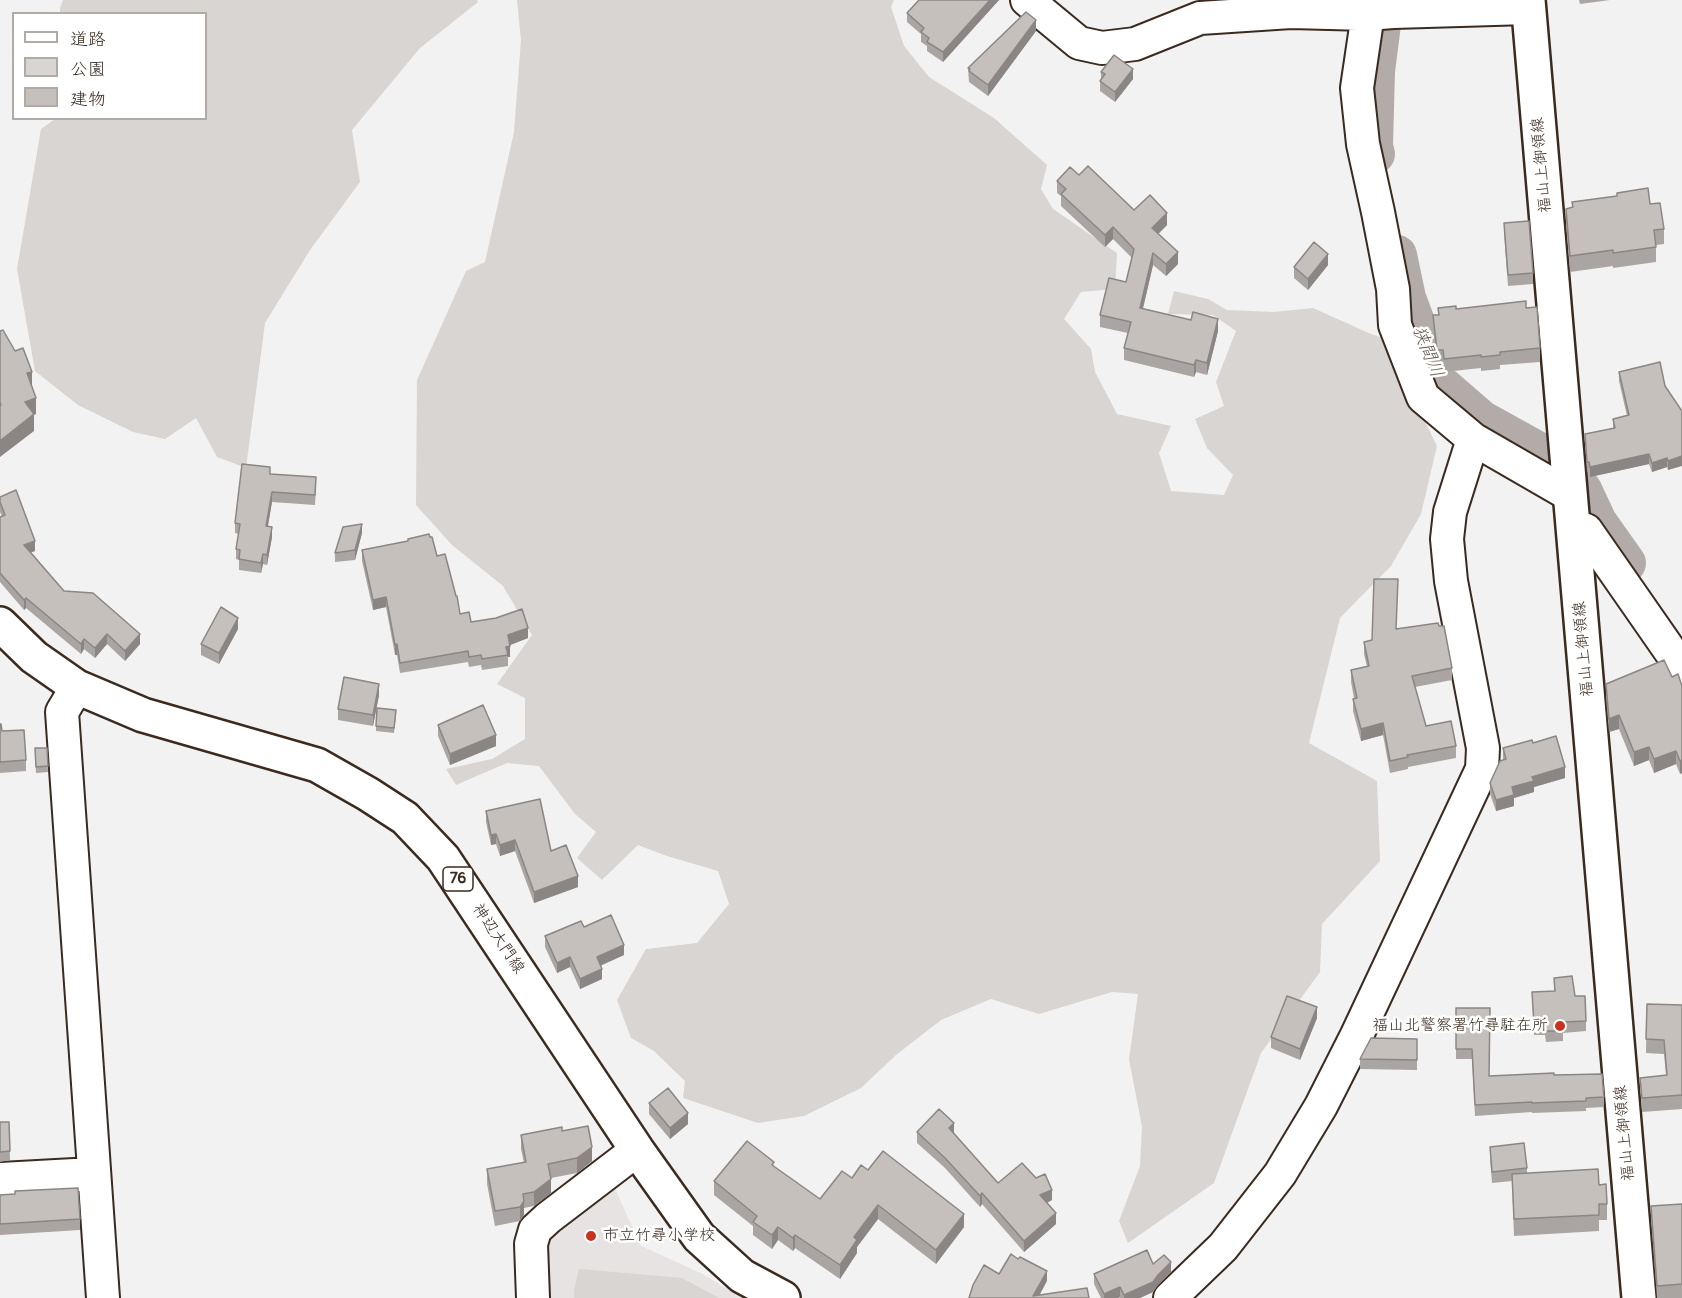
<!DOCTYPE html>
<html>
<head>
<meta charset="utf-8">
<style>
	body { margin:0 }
	#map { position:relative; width:1682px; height:1298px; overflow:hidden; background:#f3f2f2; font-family:Pangolin,"Klee One",sans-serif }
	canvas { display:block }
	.legend { position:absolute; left:12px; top:12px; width:195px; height:108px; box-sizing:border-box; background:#fff; border:2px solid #b1aaa5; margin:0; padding:8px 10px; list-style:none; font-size:18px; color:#3b2a1e }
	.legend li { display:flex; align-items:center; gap:12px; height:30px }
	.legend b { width:30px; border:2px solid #b1aaa5 }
</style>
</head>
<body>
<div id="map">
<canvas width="1682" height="1298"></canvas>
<ul class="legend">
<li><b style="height:8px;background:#fff"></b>道路</li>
<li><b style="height:16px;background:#d8d5d2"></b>公園</li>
<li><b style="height:16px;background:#c6c0bd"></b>建物</li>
</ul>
</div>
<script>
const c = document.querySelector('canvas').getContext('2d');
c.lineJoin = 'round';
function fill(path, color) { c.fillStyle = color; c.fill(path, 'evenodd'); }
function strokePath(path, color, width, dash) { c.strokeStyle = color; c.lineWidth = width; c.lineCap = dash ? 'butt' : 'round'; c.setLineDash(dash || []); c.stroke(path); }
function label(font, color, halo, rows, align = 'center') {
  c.font = font + ' Pangolin,"Klee One",sans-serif'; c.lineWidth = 5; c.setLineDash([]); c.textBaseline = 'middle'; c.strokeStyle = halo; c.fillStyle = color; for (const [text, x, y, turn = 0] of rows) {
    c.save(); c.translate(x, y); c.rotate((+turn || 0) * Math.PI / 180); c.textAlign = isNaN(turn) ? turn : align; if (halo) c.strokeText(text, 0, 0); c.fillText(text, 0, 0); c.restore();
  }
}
const built = new Path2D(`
	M 611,1180 L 641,1246 L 703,1274 L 741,1298 L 540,1298 L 549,1227 Z`);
const green = new Path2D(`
	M 63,0 L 477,0 L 478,2 L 420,48 L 352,130 L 360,182 L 310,250 L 265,323 L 246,468 L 217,457 L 196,418 L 165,439 L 133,432 L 78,405 L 35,371 L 17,269 L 41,129 L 55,119 L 206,118 L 206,14 L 60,13 L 60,8 Z
	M 517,0 L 894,0 L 891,7 L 904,46 L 929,77 L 994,118 L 1047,165 L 1041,189 L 1053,209 L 1117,253 L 1115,289 L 1081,292 L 1064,319 L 1091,349 L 1095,372 L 1117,414 L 1171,426 L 1159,453 L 1171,491 L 1224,495 L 1233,475 L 1207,448 L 1195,419 L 1224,406 L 1216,382 L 1236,331 L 1213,315 L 1168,314 L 1174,291 L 1208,299 L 1227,310 L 1274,312 L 1313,308 L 1371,334 L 1392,341 L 1413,398 L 1437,446 L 1421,514 L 1391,566 L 1340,618 L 1309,743 L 1377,781 L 1380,861 L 1322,924 L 1320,972 L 1261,1053 L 1214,1183 L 1128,1243 L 1119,1221 L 1140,1166 L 1142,1127 L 1129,1059 L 1138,994 L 1112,992 L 1039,1014 L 991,999 L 941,1020 L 896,1055 L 861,1088 L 804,1116 L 758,1123 L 683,1098 L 685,1081 L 654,1051 L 631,1038 L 617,1000 L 646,949 L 697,943 L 729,904 L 718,871 L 667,856 L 638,845 L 602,880 L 577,858 L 596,832 L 575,814 L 539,766 L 507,763 L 456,785 L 446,769 L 492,759 L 525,739 L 525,698 L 497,684 L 532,635 L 503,586 L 452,545 L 416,505 L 417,380 L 466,271 L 485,262 L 514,132 L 521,40 Z
	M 579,1269 L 682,1278 L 719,1298 L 574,1298 L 574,1290 Z`);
const river = new Path2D(`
	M 1375,154 L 1373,146 L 1375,71 L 1381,24
	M 1397,255 L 1406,298 L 1437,382 L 1481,420 L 1537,451 L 1582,490 L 1597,522 L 1626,563`);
const minor = new Path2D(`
	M 1027,0 L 1079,43 L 1102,48 L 1135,44 L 1200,18 L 1291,12 L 1367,14 L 1393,12 L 1528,8
	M 1370,0 L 1357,88 L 1363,144 L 1378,212 L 1393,289 L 1395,325 L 1423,397 L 1473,439 L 1570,495
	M 1574,526 L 1586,530 L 1682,668
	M 77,687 L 62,712 L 103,1298
	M 0,1179 L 93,1174
	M 533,1298 L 531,1244 L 535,1230 L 548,1218 L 637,1150
	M 1170,1298 L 1223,1247 L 1280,1174 L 1321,1106 L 1356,1037 L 1482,769 L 1483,748 L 1451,581 L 1447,539 L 1450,512 L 1473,439`);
const major = new Path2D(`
	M 1528,0 L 1639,1298
	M 0,624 L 34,657 L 77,687 L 143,715 L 317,765 L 368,794 L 405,818 L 443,858 L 637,1150 L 699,1237 L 742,1276 L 783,1298`);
const wall = new Path2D(`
	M 919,0 L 999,0 L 943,62 L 927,51 L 927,46 L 921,42 L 921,34 L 907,22 L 907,13 Z
	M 1579,0 L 1610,0 L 1580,4 Z
	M 1036,31 L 988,96 L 969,82 L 968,68 Z
	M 1101,72 L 1133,79 L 1115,102 L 1100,91 L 1100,81 L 1101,79 Z
	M 1079,175 L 1134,210 L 1167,225 L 1158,234 L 1178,264 L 1166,276 L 1153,265 L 1143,309 L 1218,331 L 1207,375 L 1196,372 L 1194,377 L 1124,360 L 1124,348 L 1128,333 L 1100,327 L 1100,315 L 1126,282 L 1132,258 L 1113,239 L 1105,247 L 1061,206 L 1061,196 L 1057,193 L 1057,181 Z
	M 1572,202 L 1650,204 L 1664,229 L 1664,244 L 1656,245 L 1656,262 L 1613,268 L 1613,266 L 1570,272 L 1566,224 L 1566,209 L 1572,208 Z
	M 1504,223 L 1533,273 L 1533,284 L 1508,286 L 1504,234 Z
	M 1328,265 L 1308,290 L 1294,278 L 1294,267 Z
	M 1438,308 L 1456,309 L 1526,308 L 1540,348 L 1540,362 L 1500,365 L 1500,369 L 1481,371 L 1481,368 L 1444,372 L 1443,364 L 1437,364 L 1433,329 L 1433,315 L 1438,315 Z
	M 1619,372 L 1665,386 L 1682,411 L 1668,470 L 1667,467 L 1652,472 L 1649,464 L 1590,477 L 1589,471 L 1587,472 L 1585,434 L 1613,428 L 1613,419 L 1627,416 L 1619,381 Z
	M 270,474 L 316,487 L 315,505 L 272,502 L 268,526 L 272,537 L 267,565 L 263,564 L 261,573 L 239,570 L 239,560 L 236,559 L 236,549 L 239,534 L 235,533 L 235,523 Z
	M 0,497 L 35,551 L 31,552 L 64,591 L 140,644 L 125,661 L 107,644 L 95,658 L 84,649 L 81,654 L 26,608 L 24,610 L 0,582 L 0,517 L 2,517 L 0,512 Z
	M 362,533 L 355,560 L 335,562 L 335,553 Z
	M 362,550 L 437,556 L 460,614 L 471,622 L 528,638 L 509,645 L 510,657 L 508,657 L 508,666 L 482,670 L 481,665 L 469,667 L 468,662 L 400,673 L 397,655 L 395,655 L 386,607 L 373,610 L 362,561 Z
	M 238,629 L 219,664 L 201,655 L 201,644 Z
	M 1397,629 L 1452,668 L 1452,680 L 1415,687 L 1426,726 L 1456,746 L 1456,758 L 1408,767 L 1408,769 L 1390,773 L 1383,735 L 1361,741 L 1353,711 L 1353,699 L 1354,698 L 1351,682 L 1351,670 L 1367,667 L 1364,654 L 1364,642 L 1372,640 Z
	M 1672,677 L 1682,686 L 1682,773 L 1680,774 L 1676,764 L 1654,773 L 1649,760 L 1634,766 L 1619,729 L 1609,732 L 1606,697 L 1606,684 Z
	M 379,695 L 373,726 L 338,720 L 338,709 Z
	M 396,715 L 394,733 L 376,731 L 376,726 Z
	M 0,724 L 2,731 L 26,760 L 26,771 L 0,773 Z
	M 438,725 L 496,746 L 450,765 L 438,736 Z
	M 1533,743 L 1565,778 L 1534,787 L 1534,792 L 1514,798 L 1514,806 L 1496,811 L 1490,794 L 1490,783 L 1503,760 L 1503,748 Z
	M 35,748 L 47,748 L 48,772 L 36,773 Z
	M 486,811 L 551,851 L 578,887 L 534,903 L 515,851 L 500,856 L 496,844 L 491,845 L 486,822 Z
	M 584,927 L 624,955 L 600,966 L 602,979 L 580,989 L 570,967 L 557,973 L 545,947 L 545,936 Z
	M 1554,978 L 1575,996 L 1586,1021 L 1586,1031 L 1563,1033 L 1563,1041 L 1546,1042 L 1545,1035 L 1534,1035 L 1532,992 L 1554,991 Z
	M 1647,1004 L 1682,1005 L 1682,1109 L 1642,1112 L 1640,1078 L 1666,1075 L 1664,1054 L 1646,1053 Z
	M 1456,1008 L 1489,1076 L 1554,1075 L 1604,1097 L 1604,1107 L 1586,1108 L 1586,1111 L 1532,1113 L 1532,1112 L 1475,1116 L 1472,1059 L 1456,1059 Z
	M 1317,1018 L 1300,1060 L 1271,1048 L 1271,1037 Z
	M 1417,1039 L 1417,1070 L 1360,1069 L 1360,1059 Z
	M 649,1103 L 688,1124 L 670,1139 L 649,1114 Z
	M 0,1122 L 9,1122 L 10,1160 L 0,1162 Z
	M 562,1131 L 592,1161 L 577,1173 L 551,1178 L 551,1193 L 534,1206 L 524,1208 L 524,1215 L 520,1221 L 495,1226 L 487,1184 L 487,1169 L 524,1163 L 521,1149 L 521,1135 Z
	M 917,1132 L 954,1133 L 998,1183 L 1052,1200 L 1047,1203 L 1056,1224 L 1024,1252 L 982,1204 L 980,1207 L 945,1168 L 917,1143 Z
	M 1490,1147 L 1527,1168 L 1527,1173 L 1599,1185 L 1607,1204 L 1607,1220 L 1599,1220 L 1599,1231 L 1514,1236 L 1512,1181 L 1492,1183 L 1490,1158 Z
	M 774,1167 L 820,1199 L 852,1178 L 868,1170 L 964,1227 L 936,1264 L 878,1219 L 857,1247 L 857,1253 L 840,1279 L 795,1248 L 793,1251 L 778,1240 L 772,1249 L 753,1235 L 753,1226 L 714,1195 L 714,1181 Z
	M 0,1195 L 80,1219 L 80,1230 L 0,1235 Z
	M 1682,1204 L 1682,1298 L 1657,1298 L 1651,1219 L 1651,1206 Z
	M 1153,1264 L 1171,1272 L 1158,1285 L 1153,1292 L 1140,1298 L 1120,1298 L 1120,1297 L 1118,1298 L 1101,1298 L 1094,1284 L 1094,1274 Z`);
const shadedWall = new Path2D(`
	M 990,0 L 999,0 L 943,62 L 943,52 Z
	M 1036,20 L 1036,31 L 988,96 L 988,85 Z
	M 1133,69 L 1133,79 L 1115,102 L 1115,92 Z
	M 1167,213 L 1167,225 L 1152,240 L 1152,228 Z
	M 1113,227 L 1113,239 L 1105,247 L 1105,235 Z
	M 1178,252 L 1178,264 L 1166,276 L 1166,264 Z
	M 1153,253 L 1153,265 L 1140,320 L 1140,308 Z
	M 1328,254 L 1328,265 L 1308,290 L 1308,279 Z
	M 1218,319 L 1218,331 L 1207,375 L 1207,363 Z
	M 1196,360 L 1196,372 L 1194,377 L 1194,365 Z
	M 32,372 L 32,388 L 27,373 Z
	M 36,398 L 36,414 L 34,415 L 34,431 L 0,457 L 0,441 L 25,402 Z
	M 1649,454 L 1649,464 L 1590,477 L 1590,467 Z
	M 1682,456 L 1682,466 L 1668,470 L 1668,461 Z
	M 1667,458 L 1667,467 L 1652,472 L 1652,463 Z
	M 272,492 L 272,502 L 266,536 L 266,526 Z
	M 362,524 L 362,533 L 355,560 L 355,550 Z
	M 272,527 L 272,537 L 267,565 L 267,555 Z
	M 35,541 L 35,551 L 24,555 L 24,545 Z
	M 263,554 L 263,564 L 261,573 L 261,563 Z
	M 386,597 L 386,607 L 373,610 L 373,600 Z
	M 26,598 L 26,608 L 24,610 L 24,600 Z
	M 238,618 L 238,629 L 219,664 L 219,653 Z
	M 528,628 L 528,638 L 508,646 L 508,635 Z
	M 107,634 L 107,644 L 95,658 L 95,648 Z
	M 140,634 L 140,644 L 125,661 L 125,651 Z
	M 84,639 L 84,649 L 81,654 L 81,644 Z
	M 397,644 L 397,655 L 395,655 L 395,645 Z
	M 510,646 L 510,657 L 508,657 L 506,647 Z
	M 379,684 L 379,695 L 373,726 L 373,715 Z
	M 1619,715 L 1619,729 L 1609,732 L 1609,719 Z
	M 1383,723 L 1383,735 L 1361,741 L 1361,729 Z
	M 496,735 L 496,746 L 450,765 L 450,754 Z
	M 1649,747 L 1649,760 L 1634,766 L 1634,752 Z
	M 1676,751 L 1676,764 L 1654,773 L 1654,759 Z
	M 1682,760 L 1682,773 L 1680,774 L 1680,761 Z
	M 1565,767 L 1565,778 L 1534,787 L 1534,792 L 1514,798 L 1514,806 L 1496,811 L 1496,800 L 1512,787 L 1532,777 Z
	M 496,834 L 496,844 L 491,845 L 491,835 Z
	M 515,840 L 515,851 L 500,856 L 500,845 Z
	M 578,876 L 578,887 L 534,903 L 534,892 Z
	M 624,945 L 624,955 L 597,967 L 597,957 Z
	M 570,957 L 570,967 L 557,973 L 557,963 Z
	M 602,969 L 602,979 L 580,989 L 580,979 Z
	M 1317,1007 L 1317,1018 L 1300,1060 L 1300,1049 Z
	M 688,1113 L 688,1124 L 670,1139 L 670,1128 Z
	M 954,1123 L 954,1133 L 949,1139 L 949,1128 Z
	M 592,1147 L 592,1161 L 577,1173 L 577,1158 Z
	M 551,1179 L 551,1193 L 534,1206 L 534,1192 Z
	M 1052,1190 L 1052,1200 L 1040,1206 L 1040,1195 Z
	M 982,1193 L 982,1204 L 980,1207 L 980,1196 Z
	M 524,1201 L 524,1215 L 520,1221 L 520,1207 Z
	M 878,1205 L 878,1219 L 857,1247 L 857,1253 L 840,1279 L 840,1265 L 854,1237 Z
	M 1056,1213 L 1056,1224 L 1024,1252 L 1024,1241 Z
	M 964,1214 L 964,1227 L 936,1264 L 936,1250 Z
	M 778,1227 L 778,1240 L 772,1249 L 772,1235 Z
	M 795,1235 L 795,1248 L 793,1251 L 793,1238 Z
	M 1171,1262 L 1171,1272 L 1158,1285 L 1153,1292 L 1140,1298 L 1124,1298 L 1124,1295 L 1158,1275 Z
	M 1047,1271 L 1047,1281 L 1038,1298 L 1033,1296 Z
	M 1120,1287 L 1120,1297 L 1118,1298 L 1104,1298 L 1104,1294 Z`);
const building = new Path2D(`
	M 919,0 L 990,0 L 943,52 L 927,42 L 929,38 L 921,32 L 924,28 L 907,13 Z
	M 1026,12 L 1036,20 L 988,85 L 969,71 L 970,69 L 968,68 Z
	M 1114,55 L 1133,69 L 1115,92 L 1100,81 L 1105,74 L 1101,72 Z
	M 1088,166 L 1134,210 L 1150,195 L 1167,213 L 1152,228 L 1178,252 L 1166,264 L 1153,253 L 1140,308 L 1191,320 L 1193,312 L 1218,319 L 1207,363 L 1196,360 L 1194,365 L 1124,348 L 1131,322 L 1100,315 L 1109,278 L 1126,282 L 1134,249 L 1113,227 L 1105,235 L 1061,194 L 1066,189 L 1057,181 L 1070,167 L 1079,175 Z
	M 1648,188 L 1650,204 L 1660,203 L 1664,229 L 1654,230 L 1656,247 L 1613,253 L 1613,250 L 1570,256 L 1566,209 L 1573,207 L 1572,202 L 1617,196 L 1617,193 Z
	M 1529,221 L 1533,273 L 1508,275 L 1504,223 Z
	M 1314,242 L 1328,254 L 1308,279 L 1294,267 Z
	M 1526,301 L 1526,308 L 1537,307 L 1540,348 L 1500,352 L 1500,355 L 1481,357 L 1481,355 L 1444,359 L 1443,350 L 1437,350 L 1433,315 L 1439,315 L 1438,308 L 1456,306 L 1456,309 Z
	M 3,330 L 15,351 L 23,348 L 32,372 L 27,373 L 36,398 L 25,402 L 34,414 L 0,441 L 0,406 L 1,405 L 0,402 L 0,331 Z
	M 1660,362 L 1665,386 L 1682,411 L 1682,456 L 1668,461 L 1667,458 L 1652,463 L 1649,454 L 1590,467 L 1589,462 L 1587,462 L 1585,434 L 1615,428 L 1613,419 L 1629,415 L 1619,372 Z
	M 242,464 L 270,467 L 270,474 L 316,477 L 315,495 L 272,492 L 266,526 L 272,527 L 267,555 L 263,554 L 261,563 L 239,559 L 240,550 L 236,549 L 240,524 L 235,523 Z
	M 16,490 L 35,541 L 24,545 L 64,591 L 93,593 L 140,634 L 125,651 L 107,634 L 95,648 L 84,639 L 81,644 L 26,598 L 24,600 L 0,573 L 0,517 L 5,515 L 0,502 L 0,497 Z
	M 362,524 L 355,550 L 335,553 L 343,527 Z
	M 429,534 L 430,537 L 432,537 L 437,556 L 445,554 L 456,596 L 457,596 L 460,614 L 469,612 L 471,622 L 496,618 L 522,609 L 528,628 L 508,635 L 510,646 L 506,647 L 508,655 L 482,659 L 481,655 L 469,657 L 468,651 L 400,663 L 397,644 L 395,645 L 386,597 L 373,600 L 362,550 L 408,541 L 408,539 Z
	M 1374,579 L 1398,579 L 1396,629 L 1438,623 L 1439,626 L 1444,626 L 1452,668 L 1412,676 L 1426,726 L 1451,721 L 1456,746 L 1407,755 L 1408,757 L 1390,761 L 1383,723 L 1361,729 L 1353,699 L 1357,698 L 1351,670 L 1369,666 L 1364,642 L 1372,640 Z
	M 221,607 L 238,618 L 219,653 L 201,644 Z
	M 1664,660 L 1672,677 L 1678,674 L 1682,686 L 1682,760 L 1680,761 L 1676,751 L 1654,759 L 1649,747 L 1634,752 L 1619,715 L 1609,719 L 1606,684 Z
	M 344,677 L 379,684 L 373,715 L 338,709 Z
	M 483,705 L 496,735 L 450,754 L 438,725 Z
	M 377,708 L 396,710 L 394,728 L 376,726 Z
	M 0,724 L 1,724 L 2,731 L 24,730 L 26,760 L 0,762 Z
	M 1556,736 L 1565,767 L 1532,777 L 1534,781 L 1512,787 L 1514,795 L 1496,800 L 1490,783 L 1500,761 L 1506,759 L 1503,748 L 1532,740 L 1533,743 Z
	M 35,748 L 47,748 L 48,766 L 36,767 Z
	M 540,799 L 551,851 L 566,845 L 578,876 L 534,892 L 515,840 L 500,845 L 496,834 L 491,835 L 486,811 Z
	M 611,915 L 624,945 L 597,957 L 602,969 L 580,979 L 570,957 L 557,963 L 545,936 L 581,921 L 584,927 Z
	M 1572,976 L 1575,996 L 1585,996 L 1586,1021 L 1563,1022 L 1563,1031 L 1546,1031 L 1545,1024 L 1534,1025 L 1532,992 L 1555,991 L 1554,978 Z
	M 1287,996 L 1317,1007 L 1300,1049 L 1271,1037 Z
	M 1647,1004 L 1682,1005 L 1682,1095 L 1642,1098 L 1640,1078 L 1667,1075 L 1664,1040 L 1646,1039 Z
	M 1456,1008 L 1490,1008 L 1489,1076 L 1554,1073 L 1554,1075 L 1602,1074 L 1604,1097 L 1586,1098 L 1586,1101 L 1532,1103 L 1532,1102 L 1475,1105 L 1472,1049 L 1456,1049 Z
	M 1371,1038 L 1417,1039 L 1417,1060 L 1360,1059 Z
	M 668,1088 L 688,1113 L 670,1128 L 649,1103 Z
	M 939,1109 L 954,1123 L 949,1128 L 998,1183 L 1022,1163 L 1036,1178 L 1045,1174 L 1052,1190 L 1040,1195 L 1056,1213 L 1024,1241 L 982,1193 L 980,1196 L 945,1158 L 917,1132 Z
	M 0,1122 L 9,1122 L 10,1151 L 0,1152 Z
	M 588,1126 L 592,1147 L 577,1158 L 548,1164 L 551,1179 L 534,1192 L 523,1194 L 524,1201 L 520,1207 L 495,1211 L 487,1169 L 526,1162 L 521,1135 L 562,1127 L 562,1131 Z
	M 747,1141 L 774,1162 L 772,1165 L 820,1199 L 842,1171 L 852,1178 L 861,1165 L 868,1170 L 883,1151 L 964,1214 L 936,1250 L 878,1205 L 854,1237 L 857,1240 L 840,1265 L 795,1235 L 793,1238 L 778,1227 L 772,1235 L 753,1222 L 757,1216 L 714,1181 Z
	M 1524,1143 L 1527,1168 L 1492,1172 L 1490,1147 Z
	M 1598,1169 L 1599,1185 L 1606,1184 L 1607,1204 L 1599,1204 L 1599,1215 L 1514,1219 L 1512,1174 Z
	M 78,1188 L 80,1219 L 0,1224 L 0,1195 L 15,1194 L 15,1191 Z
	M 1682,1204 L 1682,1284 L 1657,1286 L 1651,1206 Z
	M 1147,1250 L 1153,1264 L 1164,1255 L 1171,1262 L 1158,1275 L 1153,1282 L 1124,1295 L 1120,1287 L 1104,1294 L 1094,1274 Z
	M 1011,1254 L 1018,1259 L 1020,1257 L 1047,1271 L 1033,1296 L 1087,1288 L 1089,1298 L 969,1298 L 973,1285 L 984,1265 L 999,1274 Z`);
const markers = [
	[1560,1026,6,"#c8321e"],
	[591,1236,6,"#c8321e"]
];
const shields = [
	[458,879,30]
];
const shieldNames = [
	["76",458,879]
];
const streetNames = [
	["福山上御領線",1542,165,-95],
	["福山上御領線",1584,649,-95],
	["神辺大門線",498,939,56],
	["福山上御領線",1625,1133,-95]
];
const poiNames = [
	["福山北警察署竹尋駐在所",1548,1026],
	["市立竹尋小学校",603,1236,"left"]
];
const waterNames = [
	["狭間川",1427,352,68]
];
fill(built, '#e6e3e2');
fill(green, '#d8d5d2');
strokePath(river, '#b2aba7', 40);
strokePath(minor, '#3b2a1e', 36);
strokePath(major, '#3b2a1e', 38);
strokePath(minor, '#fff', 32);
strokePath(major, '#fff', 33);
fill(wall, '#aaa5a3');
fill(shadedWall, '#8b8684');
fill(building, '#c6c0bd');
strokePath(building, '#8b8684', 1.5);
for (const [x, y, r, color] of markers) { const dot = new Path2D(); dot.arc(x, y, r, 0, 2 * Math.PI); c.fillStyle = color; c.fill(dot); strokePath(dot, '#fff', 2); }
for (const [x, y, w] of shields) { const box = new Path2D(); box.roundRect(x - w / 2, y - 12, w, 24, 4.5); c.fillStyle = '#fff'; c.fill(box); strokePath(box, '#3b2a1e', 1.5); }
label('bold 15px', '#3b2a1e', null, shieldNames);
label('16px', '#3b2a1e', '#fff', streetNames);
label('16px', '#3b2a1e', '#fff', poiNames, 'right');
label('italic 18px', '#65574e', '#fff', waterNames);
</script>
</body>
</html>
